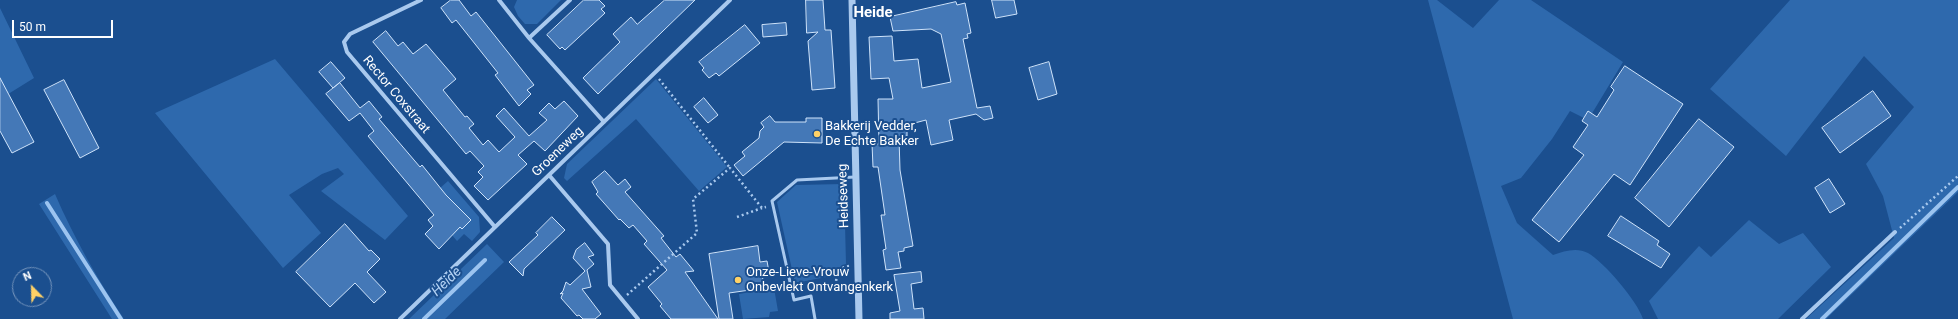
<!DOCTYPE html>
<html>
<head>
<meta charset="utf-8">
<style>
	body { margin:0 }
	#map { position:relative; width:1958px; height:319px; overflow:hidden; background:#1b4f8f; font-family:Roboto,sans-serif }
	canvas { display:block }
	.north { position:absolute; left:12px; top:267px; width:40px; height:40px; box-sizing:border-box; background:#1b4f8f; border:1px solid #7695bc; border-radius:50%; rotate:337deg; font-size:11px; font-weight:700; line-height:16px; text-align:center; color:#fff }
	.north::after { content:''; display:block; margin:auto; width:14px; height:18px; background:#ffd166; clip-path:polygon(50% 0,100% 100%,50% 72%,0 100%) }
	.scale { position:absolute; left:12px; top:20px; width:101px; height:18px; box-sizing:border-box; border:2px solid #fff; border-top:0; padding-left:5px; font-size:12px; line-height:14px; white-space:nowrap; color:#fff; -webkit-text-stroke:3px #1b4f8f; paint-order:stroke }
</style>
</head>
<body>
<div id="map">
<canvas width="1958" height="319"></canvas>
<div class="north">N</div>
<div class="scale">50 m</div>
</div>
<script>
const c = document.querySelector('canvas').getContext('2d');
c.lineJoin = 'round';
function fill(path, color) { c.fillStyle = color; c.fill(path, 'evenodd'); }
function strokePath(path, color, width, dash) { c.strokeStyle = color; c.lineWidth = width; c.lineCap = dash ? 'butt' : 'round'; c.setLineDash(dash || []); c.stroke(path); }
function label(font, color, halo, rows, align = 'center') {
  c.font = font + ' Roboto,sans-serif'; c.lineWidth = 4; c.setLineDash([]); c.textBaseline = 'middle'; c.strokeStyle = halo; c.fillStyle = color; for (const [text, x, y, turn = 0] of rows) {
    c.save(); c.translate(x, y); c.rotate((+turn || 0) * Math.PI / 180); c.textAlign = isNaN(turn) ? turn : align; if (halo) c.strokeText(text, 0, 0); c.fillText(text, 0, 0); c.restore();
  }
}
const green = new Path2D(`
	M 517,0 L 561,0 L 537,24 L 525,24 L 518,16 L 514,7 Z
	M 1428,0 L 1437,0 L 1473,28 L 1499,0 L 1531,0 L 1623,62 L 1588,120 L 1570,111 L 1552,139 L 1521,178 L 1501,186 L 1517,223 L 1553,255 C 1564,251 1577,247 1588,253 C 1604,262 1638,302 1643,319 L 1513,319 Z
	M 1790,0 L 1958,0 L 1958,192 L 1826,319 L 1806,319 L 1894,238 L 1883,196 L 1866,164 L 1914,107 L 1864,56 L 1786,156 L 1710,89 Z
	M 0,8 L 34,78 L 5,96 L 0,86 Z
	M 275,59 L 408,216 L 385,240 L 321,191 L 344,174 L 338,168 L 322,174 L 289,195 L 321,233 L 283,268 L 155,113 Z
	M 656,79 L 727,167 L 699,191 L 636,119 L 567,181 L 564,178 L 567,164 Z
	M 448,181 L 479,217 L 480,232 L 472,241 L 464,234 L 457,241 L 424,202 Z
	M 844,184 L 846,264 L 842,265 L 837,270 L 837,275 L 795,283 L 777,202 L 796,185 Z
	M 55,194 C 74,238 98,280 124,319 L 112,319 L 39,204 Z
	M 1749,220 L 1779,244 L 1803,233 L 1831,267 L 1778,319 L 1658,319 L 1649,301 L 1699,246 L 1711,257 Z
	M 487,244 L 504,262 L 445,319 L 409,319 Z
	M 774,288 L 778,311 L 770,312 L 769,317 L 743,319 L 739,294 Z`);
const stream = new Path2D(`
	M 47,203 L 121,319
	M 424,319 L 485,260
	M 1822,319 L 1958,187`);
const building = new Path2D(`
	M 451,0 L 459,0 L 471,16 L 476,12 L 534,85 L 527,90 L 531,94 L 519,106 L 495,75 L 498,73 L 456,20 L 452,23 L 441,8 Z
	M 584,0 L 599,0 L 605,6 L 601,9 L 605,13 L 565,50 L 562,47 L 560,49 L 547,35 Z
	M 665,0 L 695,0 L 598,94 L 583,78 L 620,42 L 613,34 L 631,17 L 637,24 Z
	M 806,0 L 823,0 L 825,30 L 831,30 L 835,88 L 812,90 L 808,41 L 818,32 L 807,33 Z
	M 992,0 L 1014,0 L 1017,14 L 996,18 Z
	M 956,2 L 957,5 L 965,3 L 971,33 L 967,34 L 968,38 L 963,39 L 977,108 L 990,106 L 993,118 L 984,120 L 976,114 L 949,120 L 953,140 L 931,145 L 926,120 L 907,125 L 907,136 L 899,138 L 900,170 L 913,246 L 904,248 L 904,251 L 898,252 L 901,268 L 886,270 L 883,250 L 886,249 L 881,215 L 885,215 L 878,167 L 873,167 L 872,144 L 879,144 L 878,99 L 893,99 L 889,78 L 871,79 L 869,37 L 892,36 L 894,61 L 918,59 L 922,88 L 951,82 L 941,34 L 931,29 L 893,31 L 890,17 Z
	M 786,23 L 787,35 L 763,37 L 762,25 Z
	M 745,25 L 760,43 L 719,76 L 716,73 L 709,78 L 702,70 L 704,68 L 699,62 Z
	M 386,31 L 398,46 L 403,42 L 413,54 L 426,44 L 456,79 L 443,90 L 465,117 L 467,116 L 474,124 L 469,128 L 483,145 L 488,140 L 499,152 L 515,137 L 496,116 L 504,108 L 529,136 L 547,120 L 539,113 L 549,103 L 555,109 L 564,101 L 578,116 L 545,151 L 534,141 L 518,155 L 527,164 L 488,200 L 474,186 L 483,177 L 478,172 L 484,166 L 470,151 L 466,154 L 373,42 Z
	M 331,62 L 345,78 L 333,88 L 319,72 Z
	M 1049,62 L 1057,94 L 1038,100 L 1029,68 Z
	M 1625,66 L 1683,104 L 1630,185 L 1614,174 L 1559,242 L 1532,220 L 1584,155 L 1573,147 L 1588,125 L 1582,121 L 1588,111 L 1597,117 L 1614,90 L 1611,87 Z
	M 0,78 L 34,142 L 12,153 L 0,131 Z
	M 64,80 L 99,148 L 80,158 L 44,90 Z
	M 340,83 L 360,108 L 369,101 L 382,117 L 379,119 L 420,167 L 422,165 L 446,195 L 471,220 L 462,229 L 460,227 L 439,249 L 425,234 L 433,226 L 428,220 L 434,215 L 368,136 L 374,131 L 360,113 L 349,121 L 326,94 Z
	M 1873,91 L 1891,116 L 1840,153 L 1822,128 Z
	M 704,98 L 718,115 L 708,123 L 694,107 Z
	M 770,116 L 775,122 L 806,122 L 806,118 L 822,118 L 822,143 L 784,142 L 743,176 L 734,165 L 745,156 L 742,152 L 759,138 L 760,131 L 764,127 L 761,123 Z
	M 1699,119 L 1734,147 L 1669,227 L 1635,198 Z
	M 605,171 L 618,185 L 625,179 L 631,187 L 625,192 L 664,236 L 661,238 L 676,257 L 680,254 L 694,271 L 685,272 L 718,319 L 671,319 L 660,306 L 662,304 L 648,287 L 667,270 L 644,244 L 647,241 L 633,225 L 629,228 L 620,219 L 619,220 L 596,194 L 598,192 L 592,182 Z
	M 1829,179 L 1845,204 L 1830,213 L 1815,188 Z
	M 1621,216 L 1659,241 L 1657,245 L 1670,254 L 1661,268 L 1608,236 Z
	M 552,217 L 565,230 L 524,269 L 523,276 L 509,262 L 538,235 L 536,233 Z
	M 345,224 L 369,251 L 371,250 L 380,259 L 367,272 L 386,292 L 374,303 L 355,283 L 330,307 L 296,272 Z
	M 585,243 L 594,255 L 588,257 L 594,264 L 587,270 L 591,287 L 582,289 L 601,314 L 595,319 L 583,319 L 579,315 L 577,316 L 561,298 L 563,293 L 560,294 L 563,291 L 566,282 L 570,285 L 585,271 L 573,258 L 576,250 Z
	M 758,246 L 760,262 L 767,261 L 769,272 L 762,273 L 764,288 L 729,293 L 733,319 L 719,319 L 709,254 Z
	M 921,272 L 922,282 L 911,284 L 914,309 L 923,308 L 924,319 L 890,319 L 890,313 L 900,311 L 894,275 Z`);
const path = new Path2D(`
	M 659,79 L 730,168
	M 737,217 L 762,208
	M 1900,228 L 1958,176
	M 836,291 C 836,279 835,268 849,266
	M 627,295 L 697,233 L 693,199 L 730,168 L 762,208 L 766,207`);
const service = new Path2D(`
	M 815,319 L 811,296 L 794,300 L 772,201 L 797,180 L 855,177`);
const minor = new Path2D(`
	M 421,0 L 350,34 L 344,42 L 347,52 L 495,227
	M 499,0 L 529,38 L 604,122
	M 529,38 L 570,0
	M 549,175 L 608,244 L 610,285 L 638,319
	M 400,319 L 730,0
	M 1802,319 L 1895,232`);
const tertiary = new Path2D(`
	M 852,0 L 859,319`);
const markers = [
	[817,134,4,"#ffd166"],
	[738,280,4,"#ffd166"]
];
const streetNames = [
	["Rector Coxstraat",396,95,50],
	["Groeneweg",558,152,-44],
	["Heidseweg",844,196,-92]
];
const poiNames = [
	["Bakkerij Vedder,",825,127],
	["De Echte Bakker",825,142],
	["Onze-Lieve-Vrouw",746,273],
	["Onbevlekt Ontvangenkerk",746,288]
];
const waterNames = [
	["Heide",447,282,-44]
];
const quarterNames = [
	["Heide",873,13]
];
fill(green, '#2e69ad');
strokePath(stream, '#9cc4f0', 4);
fill(building, '#4478b7');
strokePath(building, '#cfe3fa', 1);
strokePath(path, '#a9c9ee', 2.5, [2, 3]);
strokePath(service, '#a9c9ee', 3);
strokePath(minor, '#a9c9ee', 4);
strokePath(tertiary, '#a9c9ee', 7);
for (const [x, y, r, color] of markers) { const dot = new Path2D(); dot.arc(x, y, r, 0, 2 * Math.PI); c.fillStyle = color; c.fill(dot); strokePath(dot, '#1b4f8f', 1.5); }
label('13px', '#fff', '#1b4f8f', streetNames);
label('13px', '#fff', '#1b4f8f', poiNames, 'left');
label('italic 14px', '#b5d3f5', '#1b4f8f', waterNames);
label('bold 15px', '#fff', '#1b4f8f', quarterNames);
</script>
</body>
</html>
